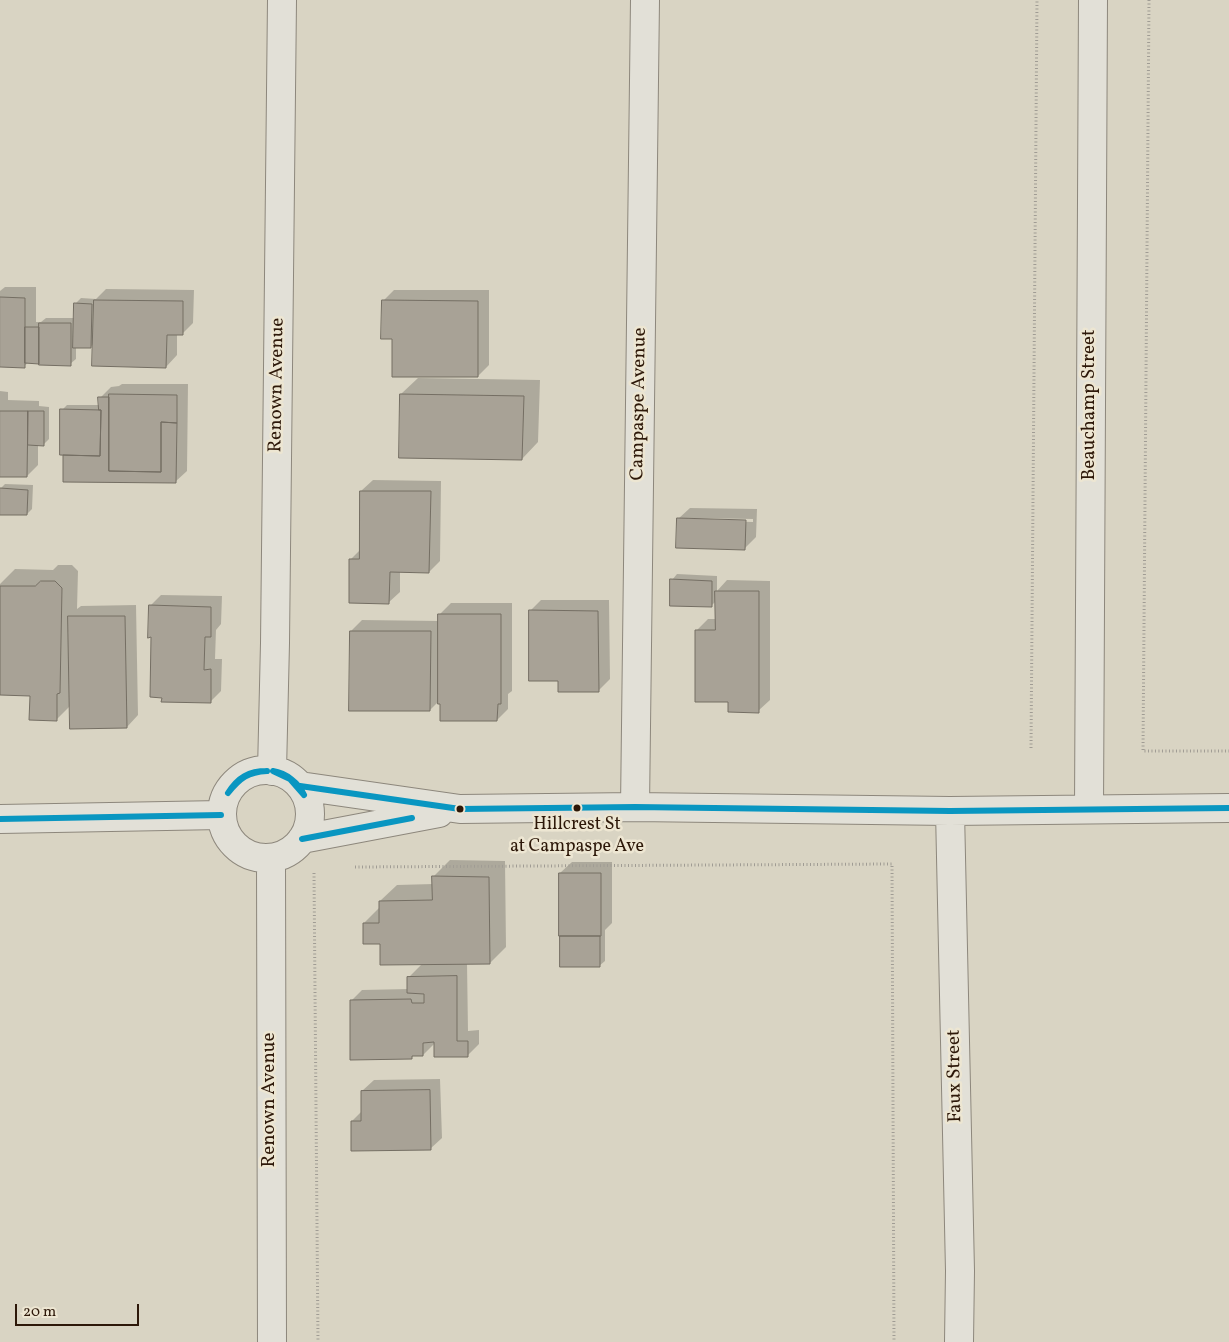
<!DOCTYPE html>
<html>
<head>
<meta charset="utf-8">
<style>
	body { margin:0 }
	#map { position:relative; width:1229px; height:1342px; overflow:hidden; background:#d9d4c3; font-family:Vollkorn,serif }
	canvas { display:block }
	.scale { position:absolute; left:15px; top:1304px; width:124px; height:22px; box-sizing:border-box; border:2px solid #2d1809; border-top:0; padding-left:6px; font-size:15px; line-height:18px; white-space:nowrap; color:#2d1809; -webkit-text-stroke:4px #ede6d2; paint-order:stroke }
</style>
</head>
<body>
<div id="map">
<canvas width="1229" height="1342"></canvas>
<div class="scale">20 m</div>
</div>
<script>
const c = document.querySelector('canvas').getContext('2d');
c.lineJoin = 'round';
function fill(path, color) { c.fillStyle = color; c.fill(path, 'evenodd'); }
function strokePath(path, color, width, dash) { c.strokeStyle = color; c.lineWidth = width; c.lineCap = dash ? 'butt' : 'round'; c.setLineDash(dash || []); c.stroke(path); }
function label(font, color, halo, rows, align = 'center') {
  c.font = font + ' Vollkorn,serif'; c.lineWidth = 5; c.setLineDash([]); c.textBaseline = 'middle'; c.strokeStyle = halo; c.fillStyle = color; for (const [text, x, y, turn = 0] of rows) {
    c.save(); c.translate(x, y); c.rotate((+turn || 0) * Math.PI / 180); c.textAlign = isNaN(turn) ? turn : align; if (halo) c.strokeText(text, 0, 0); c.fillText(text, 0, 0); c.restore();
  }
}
const shadow = new Path2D(`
	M 5,287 L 36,287 L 36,322 L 41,322 L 46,318 L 75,318 L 75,304 L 81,298 L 96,299 L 106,289 L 194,290 L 193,323 L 182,334 L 177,334 L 177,355 L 166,367 L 94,343 L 91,347 L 76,347 L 76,359 L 70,364 L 29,362 L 24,366 L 0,367 L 0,291 Z
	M 394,290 L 489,290 L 489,365 L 478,376 L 393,338 L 383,301 Z
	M 418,378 L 540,380 L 538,442 L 522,459 L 401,394 Z
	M 122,384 L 188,384 L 187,471 L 175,482 L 62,410 L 67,405 L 100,405 L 100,398 L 111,387 L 119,386 Z
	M 0,391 L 8,392 L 8,400 L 39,401 L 39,406 L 49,407 L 49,439 L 44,444 L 38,444 L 38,465 L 27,476 L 0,476 Z
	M 373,480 L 441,481 L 440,561 L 429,572 L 400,571 L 400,592 L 388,603 L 350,560 L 361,549 L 361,491 Z
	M 5,484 L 33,485 L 32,509 L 27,514 L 0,514 L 0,489 Z
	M 690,508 L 757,509 L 756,537 L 745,548 L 678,519 ZM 688,518 L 753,519 L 753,522 L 688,520 Z
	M 58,565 L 72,565 L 78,571 L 77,609 L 81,606 L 136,605 L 138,715 L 127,727 L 71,705 L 56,720 L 31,695 L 0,694 L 0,584 L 15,569 L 53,570 Z
	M 677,574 L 717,576 L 717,591 L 727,580 L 770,581 L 770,700 L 758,711 L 730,701 L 697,630 L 708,619 L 716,619 L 716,601 L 711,606 L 672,580 Z
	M 161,595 L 222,596 L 221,624 L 216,630 L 215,659 L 222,659 L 221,691 L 210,702 L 152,636 L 150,606 Z
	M 541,600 L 609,600 L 610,679 L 598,691 L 560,680 L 530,611 Z
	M 451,603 L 512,603 L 512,691 L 508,694 L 508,709 L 497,720 L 441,702 L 438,702 L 430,710 L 351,631 L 362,620 L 440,621 L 440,614 Z
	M 450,860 L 505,861 L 506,947 L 490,963 L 467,963 L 468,1031 L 479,1030 L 479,1044 L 468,1055 L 436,1042 L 423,1055 L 414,1055 L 411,1058 L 351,1001 L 362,990 L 409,989 L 409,977 L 422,964 L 381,943 L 364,923 L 380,907 L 380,901 L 397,885 L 433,884 L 433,877 Z
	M 572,862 L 612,862 L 612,923 L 605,930 L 605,961 L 599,966 L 560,873 Z
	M 440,1079 L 442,1138 L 430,1149 L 352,1121 L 362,1111 L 362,1091 L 374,1080 Z`);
const building = new Path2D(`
	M 0,297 L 25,298 L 25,368 L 0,367 Z
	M 94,300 L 183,301 L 183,335 L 167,335 L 166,368 L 92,366 Z
	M 382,300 L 478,301 L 478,377 L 392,377 L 392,339 L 381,339 Z
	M 74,303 L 92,304 L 91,348 L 73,348 Z
	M 39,323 L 71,323 L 71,366 L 39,365 Z
	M 25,327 L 39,327 L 39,364 L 25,363 Z
	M 109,394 L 177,395 L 177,423 L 161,422 L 161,472 L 109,471 Z
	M 400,394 L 524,396 L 522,460 L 399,458 Z
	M 98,397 L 109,397 L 109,471 L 161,472 L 161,422 L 177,423 L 176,483 L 63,482 L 63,455 L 100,456 L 101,410 L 99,410 Z
	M 60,409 L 101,410 L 100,456 L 60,455 Z
	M 0,411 L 28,411 L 27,477 L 0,477 Z
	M 28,411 L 44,411 L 44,446 L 28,445 Z
	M 0,488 L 28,490 L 27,515 L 0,515 Z
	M 360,491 L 431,491 L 429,573 L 390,572 L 389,604 L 349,603 L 349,559 L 359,559 Z
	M 677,518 L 746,520 L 745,550 L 676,548 Z
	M 670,579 L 712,581 L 712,607 L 670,606 Z
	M 41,581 L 55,581 L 62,588 L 60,693 L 57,694 L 57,721 L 29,720 L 30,696 L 0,695 L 0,586 L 35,586 Z
	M 715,591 L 759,591 L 759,713 L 728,712 L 728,702 L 695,702 L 695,630 L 715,630 Z
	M 149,605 L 211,607 L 211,637 L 205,637 L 204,670 L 211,669 L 211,703 L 161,702 L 162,698 L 150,697 L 151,637 L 148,638 Z
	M 529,610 L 598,611 L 599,692 L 558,692 L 558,681 L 529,681 Z
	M 438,614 L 501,614 L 501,704 L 498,704 L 497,721 L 440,721 L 440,704 L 438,704 Z
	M 68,616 L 125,616 L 127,728 L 70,729 Z
	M 350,631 L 431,631 L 430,711 L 349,711 Z
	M 559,873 L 601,873 L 601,936 L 559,936 Z
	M 432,876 L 489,877 L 490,964 L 380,965 L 380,944 L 363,944 L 363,923 L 379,923 L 379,901 L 432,900 Z
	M 560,936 L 600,936 L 600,967 L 560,967 Z
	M 457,976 L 457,1041 L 468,1041 L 468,1057 L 434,1057 L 434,1042 L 423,1043 L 423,1056 L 412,1056 L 412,1059 L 350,1060 L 350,1000 L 411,999 L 412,1003 L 424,1003 L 424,994 L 407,993 L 407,977 Z
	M 430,1090 L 431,1150 L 351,1151 L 351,1121 L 361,1121 L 361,1091 Z`);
const path = new Path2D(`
	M 1149,0 L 1143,751 L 1229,751
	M 1031,748 L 1037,0
	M 355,867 L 892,864 L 894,1342
	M 314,873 L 318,1342`);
const street = new Path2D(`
	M222 814a44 44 0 1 1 88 0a44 44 0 1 1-88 0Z
	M 272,771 L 275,643 L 282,0
	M 300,786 L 460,809 L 635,807 L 950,811 L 1229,808
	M 635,807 L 645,0
	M 1089,809 L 1093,0
	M 950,811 L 960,1271 L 959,1342
	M 0,819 L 221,815
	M 302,839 L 439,813
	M 271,858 L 272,1342`);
const bus1 = new Path2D(`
	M 273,771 C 286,773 299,783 304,795
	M 273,771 L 290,779 L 304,795
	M 300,786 L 460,809 L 635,807 L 950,811 L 1229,808
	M 228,793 C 238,777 249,771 267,771
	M 228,793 C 240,778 248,772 267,771
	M 0,819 L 221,815
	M 302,839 L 412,818`);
const markers = [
	[577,808,4.5,"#2d1809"],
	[460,809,4.5,"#2d1809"]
];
const busNames = [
	["Hillcrest St",577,826],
	["at Campaspe Ave",577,848]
];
const streetNames = [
	["Renown Avenue",278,385,-89],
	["Campaspe Avenue",640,404,-89],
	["Beauchamp Street",1091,405,-90],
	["Faux Street",956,1076,-91],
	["Renown Avenue",271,1100,-90]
];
fill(shadow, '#0003');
fill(building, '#a8a296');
strokePath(building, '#746e63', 1);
strokePath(street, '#8d877c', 30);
strokePath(path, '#a09c94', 3, [1, 2.5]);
strokePath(street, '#e2e0d7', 28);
strokePath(bus1, '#0996c1', 6);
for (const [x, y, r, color] of markers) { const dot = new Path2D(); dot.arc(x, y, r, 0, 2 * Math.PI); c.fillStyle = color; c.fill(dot); strokePath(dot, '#ede6d2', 2); }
label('18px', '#2d1809', '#ede6d2', busNames);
label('19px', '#2d1809', '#ede6d2', streetNames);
</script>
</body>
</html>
